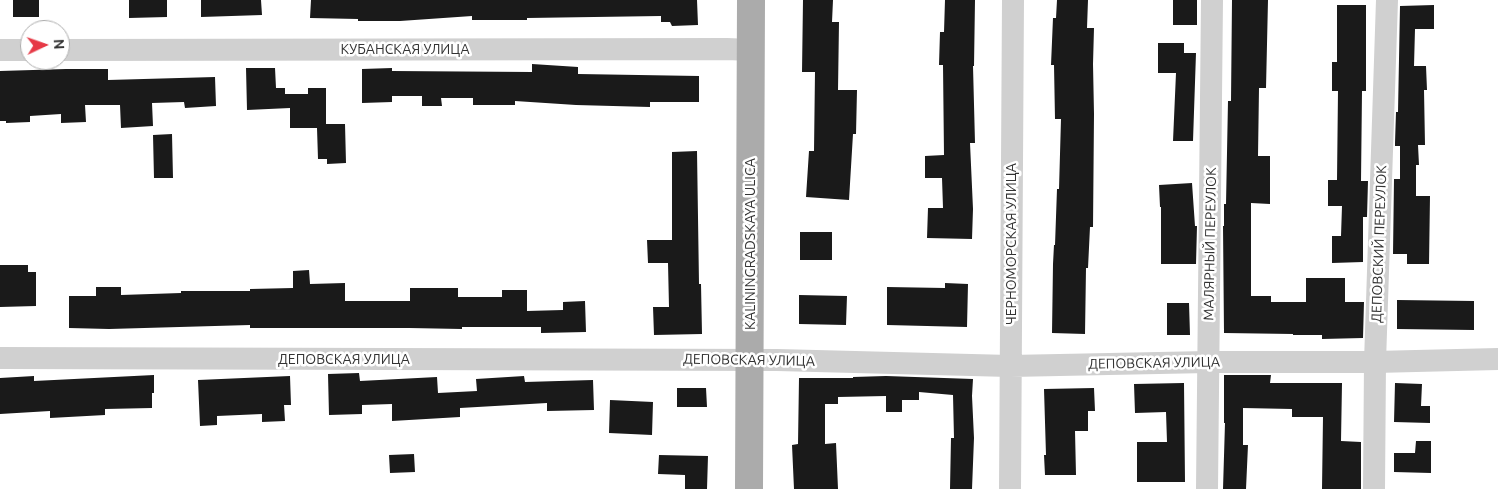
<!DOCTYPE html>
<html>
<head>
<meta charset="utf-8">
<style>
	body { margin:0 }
	#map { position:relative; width:1498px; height:489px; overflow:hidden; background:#fff; font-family:Ubuntu,sans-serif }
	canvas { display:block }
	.north { position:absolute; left:20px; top:20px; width:50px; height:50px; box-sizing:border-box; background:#fff; border:1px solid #adadad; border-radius:50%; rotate:87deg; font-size:14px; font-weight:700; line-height:20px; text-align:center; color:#333 }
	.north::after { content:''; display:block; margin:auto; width:18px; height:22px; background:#e63946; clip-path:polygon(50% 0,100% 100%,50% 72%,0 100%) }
</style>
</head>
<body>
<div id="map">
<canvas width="1498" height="489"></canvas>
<div class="north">N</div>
</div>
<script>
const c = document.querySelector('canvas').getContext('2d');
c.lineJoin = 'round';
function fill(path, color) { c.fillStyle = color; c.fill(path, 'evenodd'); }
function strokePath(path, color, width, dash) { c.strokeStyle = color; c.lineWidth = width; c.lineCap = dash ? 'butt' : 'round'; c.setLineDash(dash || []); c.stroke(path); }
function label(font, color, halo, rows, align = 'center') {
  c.font = font + ' Ubuntu,sans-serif'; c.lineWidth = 5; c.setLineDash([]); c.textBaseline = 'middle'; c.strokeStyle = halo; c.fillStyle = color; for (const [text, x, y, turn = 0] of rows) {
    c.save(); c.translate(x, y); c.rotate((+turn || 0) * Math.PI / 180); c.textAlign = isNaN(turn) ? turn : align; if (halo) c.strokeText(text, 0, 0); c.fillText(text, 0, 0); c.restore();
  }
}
const building = new Path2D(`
	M 13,0 L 39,0 L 39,17 L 13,17 Z
	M 129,0 L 167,0 L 167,17 L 129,18 Z
	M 201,0 L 261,0 L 262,15 L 201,17 Z
	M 311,0 L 697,0 L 698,25 L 672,26 L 670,22 L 661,22 L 661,16 L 527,18 L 527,20 L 472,20 L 472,16 L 400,21 L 358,21 L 358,19 L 310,18 Z
	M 803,0 L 833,0 L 832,22 L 839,22 L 838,90 L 857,90 L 856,134 L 853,134 L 849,200 L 806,197 L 809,151 L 814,151 L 815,72 L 802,72 Z
	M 945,0 L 975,0 L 974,66 L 973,66 L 975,143 L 970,143 L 973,209 L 972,239 L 927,238 L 928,208 L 943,208 L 942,178 L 925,178 L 925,156 L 944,155 L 943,65 L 939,65 L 940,32 L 944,32 Z
	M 1057,0 L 1088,0 L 1087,28 L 1094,28 L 1093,64 L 1094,114 L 1093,227 L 1090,227 L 1088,268 L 1086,268 L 1085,334 L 1052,333 L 1053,264 L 1054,245 L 1055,245 L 1057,189 L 1059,189 L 1061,119 L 1055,119 L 1054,65 L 1051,65 L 1053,18 L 1056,18 Z
	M 1173,0 L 1197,0 L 1197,25 L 1173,25 Z
	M 1232,0 L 1268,0 L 1266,88 L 1259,88 L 1258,156 L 1270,156 L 1270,204 L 1251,203 L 1251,296 L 1271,296 L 1271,302 L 1306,302 L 1306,278 L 1345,278 L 1345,302 L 1364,302 L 1363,338 L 1322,339 L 1322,335 L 1293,335 L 1293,334 L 1224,333 L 1223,226 L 1224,226 L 1224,204 L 1226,204 L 1228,101 L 1231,101 Z
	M 1337,5 L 1366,5 L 1366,91 L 1362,91 L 1361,181 L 1368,181 L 1367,217 L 1363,217 L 1363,262 L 1332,263 L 1332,236 L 1341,236 L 1342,206 L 1328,206 L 1328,180 L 1337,180 L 1338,91 L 1332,91 L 1332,62 L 1337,62 Z
	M 1434,5 L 1434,29 L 1415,29 L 1414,66 L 1426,66 L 1427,90 L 1424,90 L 1425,145 L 1418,145 L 1419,165 L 1416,165 L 1416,196 L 1430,196 L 1429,264 L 1407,264 L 1407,254 L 1393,254 L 1394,179 L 1400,179 L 1400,146 L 1395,146 L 1395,143 L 1396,112 L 1398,112 L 1400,6 Z
	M 1158,43 L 1184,43 L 1184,53 L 1196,53 L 1193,141 L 1173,141 L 1176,73 L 1158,73 Z
	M 532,64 L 578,67 L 578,74 L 699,76 L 699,102 L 650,102 L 650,107 L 576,105 L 515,101 L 515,105 L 473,105 L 473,98 L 441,98 L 442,106 L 422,106 L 422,96 L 392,96 L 392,102 L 362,103 L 362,69 L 392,68 L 392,71 L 532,72 Z
	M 246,68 L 275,68 L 276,88 L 285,88 L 285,94 L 308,94 L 308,88 L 326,88 L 326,124 L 345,124 L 346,163 L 327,164 L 327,159 L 318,159 L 317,128 L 290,128 L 290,108 L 247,110 Z
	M 66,69 L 108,69 L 108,80 L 215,77 L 216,106 L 185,108 L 184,102 L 152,103 L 153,126 L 121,128 L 120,105 L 85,105 L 86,122 L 61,123 L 61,114 L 30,116 L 30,122 L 6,123 L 6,121 L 0,121 L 0,71 Z
	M 172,134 L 173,178 L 154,178 L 153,135 Z
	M 697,151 L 699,284 L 701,284 L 702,334 L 654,335 L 653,307 L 669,307 L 668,263 L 648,263 L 647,240 L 672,240 L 672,152 Z
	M 1192,183 L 1195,226 L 1197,226 L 1196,264 L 1161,264 L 1161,207 L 1160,207 L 1159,185 Z
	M 800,232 L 832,232 L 832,260 L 800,260 Z
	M 0,265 L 28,265 L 28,272 L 36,272 L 36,306 L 0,307 Z
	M 309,270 L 310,284 L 345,283 L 345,301 L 410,301 L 410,288 L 458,288 L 458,297 L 502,297 L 502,290 L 527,290 L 527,311 L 563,310 L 563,302 L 585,301 L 586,332 L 541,333 L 541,327 L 462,327 L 462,329 L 409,328 L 250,328 L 250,325 L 109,329 L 69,328 L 69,296 L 96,296 L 96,287 L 121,287 L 121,295 L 181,293 L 181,291 L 250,291 L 250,289 L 293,288 L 293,271 Z
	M 945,283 L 968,284 L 967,327 L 887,325 L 887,287 L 945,288 Z
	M 799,295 L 847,296 L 846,325 L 799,324 Z
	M 1397,300 L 1474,301 L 1474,330 L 1397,329 Z
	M 1167,303 L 1189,303 L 1190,335 L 1167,335 Z
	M 359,373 L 360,381 L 437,377 L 438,393 L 477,391 L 476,379 L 524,376 L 525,382 L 593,380 L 594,410 L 547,411 L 547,403 L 460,408 L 460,417 L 392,421 L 392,404 L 362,405 L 362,414 L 329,415 L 328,374 Z
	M 154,375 L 154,393 L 152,393 L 152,408 L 105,409 L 105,415 L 50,418 L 50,411 L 0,414 L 0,378 L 34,376 L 34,381 Z
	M 1224,375 L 1271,375 L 1270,383 L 1342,383 L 1341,441 L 1361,442 L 1361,489 L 1322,489 L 1323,417 L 1292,417 L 1292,409 L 1243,408 L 1243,445 L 1248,445 L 1246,489 L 1223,489 L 1225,423 L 1224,423 Z
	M 290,376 L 291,405 L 284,405 L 285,421 L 262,422 L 262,414 L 217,416 L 217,425 L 200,426 L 198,380 Z
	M 886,376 L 973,379 L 972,396 L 974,438 L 972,489 L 950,489 L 951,438 L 954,438 L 953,395 L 919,392 L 919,400 L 902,400 L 902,412 L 886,412 L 886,396 L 838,397 L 838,404 L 825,404 L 825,444 L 836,443 L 838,489 L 794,489 L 792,445 L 798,444 L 799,378 L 853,378 L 853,377 Z
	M 1184,383 L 1185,482 L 1137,482 L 1137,442 L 1167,442 L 1166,412 L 1135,413 L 1134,384 Z
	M 1395,383 L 1422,384 L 1421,406 L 1430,406 L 1430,423 L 1394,422 Z
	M 677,388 L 706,388 L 707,407 L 677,407 Z
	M 1094,388 L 1095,411 L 1088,411 L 1088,431 L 1075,431 L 1076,475 L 1045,475 L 1044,455 L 1046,455 L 1044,389 Z
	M 610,400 L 653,402 L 652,435 L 609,433 Z
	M 1416,441 L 1431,441 L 1431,473 L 1394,472 L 1394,453 L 1415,453 Z
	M 414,454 L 415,472 L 390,473 L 389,455 Z
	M 659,455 L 708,456 L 707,489 L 685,489 L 685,475 L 658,474 Z`);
const minor = new Path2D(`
	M 0,50 L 30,50
	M 60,50 L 727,49 L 751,50
	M 0,358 L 777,360 L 1010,366 L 1208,362 L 1375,362 L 1498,359
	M 1010,489 L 1013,0
	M 1207,489 L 1212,0
	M 1374,489 L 1375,362 L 1387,0`);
const major = new Path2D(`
	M 749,489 L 751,0`);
const streetNames = [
	["КУБАНСКАЯ УЛИЦА",405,49],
	["KALININGRADSKAYA ULICA",750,244,-90],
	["ЧЕРНОМОРСКАЯ УЛИЦА",1011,244,-90],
	["МАЛЯРНЫЙ ПЕРЕУЛОК",1210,244,-89],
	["ДЕПОВСКИЙ ПЕРЕУЛОК",1379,244,-88],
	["ДЕПОВСКАЯ УЛИЦА",344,359],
	["ДЕПОВСКАЯ УЛИЦА",749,360,1],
	["ДЕПОВСКАЯ УЛИЦА",1154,363,-1]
];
fill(building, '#1a1a1a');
strokePath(minor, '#d0d0d0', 22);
strokePath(major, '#ababab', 28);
label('14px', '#333', '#fff', streetNames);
</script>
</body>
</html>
